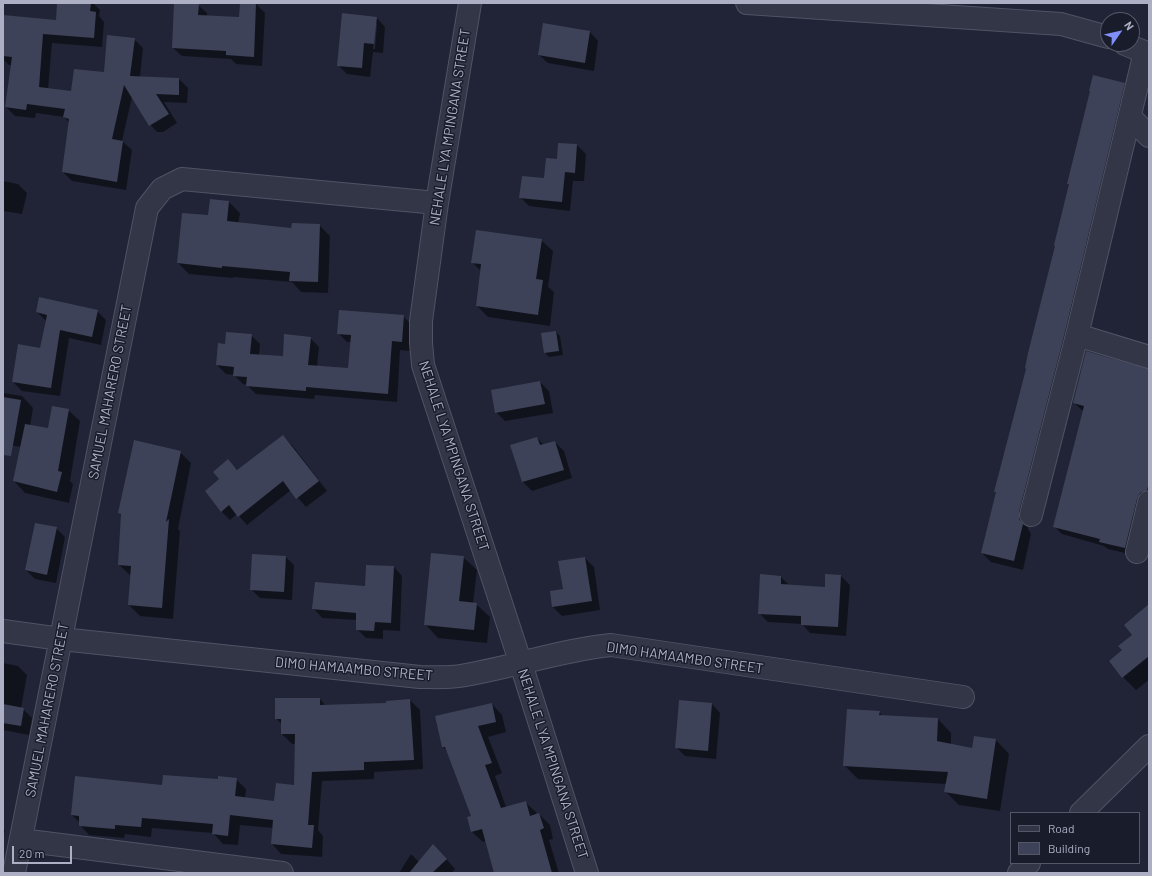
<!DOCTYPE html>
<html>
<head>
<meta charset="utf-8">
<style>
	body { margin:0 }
	#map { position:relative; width:1152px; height:876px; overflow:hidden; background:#202436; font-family:Barlow,sans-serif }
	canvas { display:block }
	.frame { position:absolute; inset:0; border:4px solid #adb0c4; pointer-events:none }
	.legend { position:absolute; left:1010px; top:812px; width:130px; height:52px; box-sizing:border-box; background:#191c2b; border:1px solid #545768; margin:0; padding:5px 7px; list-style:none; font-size:12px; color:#adb0c4 }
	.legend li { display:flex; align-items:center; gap:8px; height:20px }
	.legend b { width:20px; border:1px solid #545768 }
	.north { position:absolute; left:1100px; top:12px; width:40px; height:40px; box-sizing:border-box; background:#191c2b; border:1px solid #545768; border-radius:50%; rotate:56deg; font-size:11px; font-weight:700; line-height:16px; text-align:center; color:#adb0c4 }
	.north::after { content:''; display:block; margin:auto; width:14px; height:18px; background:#7f8ff7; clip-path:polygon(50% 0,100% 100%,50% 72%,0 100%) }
	.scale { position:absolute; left:12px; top:846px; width:60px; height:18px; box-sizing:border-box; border:2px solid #adb0c4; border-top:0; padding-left:5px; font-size:12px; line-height:14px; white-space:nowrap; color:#adb0c4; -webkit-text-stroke:3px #191c2b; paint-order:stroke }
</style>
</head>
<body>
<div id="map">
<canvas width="1152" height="876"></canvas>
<div class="frame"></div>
<ul class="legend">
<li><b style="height:5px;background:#333647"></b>Road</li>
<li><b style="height:11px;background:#3e4258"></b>Building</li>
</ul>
<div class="north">N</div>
<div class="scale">20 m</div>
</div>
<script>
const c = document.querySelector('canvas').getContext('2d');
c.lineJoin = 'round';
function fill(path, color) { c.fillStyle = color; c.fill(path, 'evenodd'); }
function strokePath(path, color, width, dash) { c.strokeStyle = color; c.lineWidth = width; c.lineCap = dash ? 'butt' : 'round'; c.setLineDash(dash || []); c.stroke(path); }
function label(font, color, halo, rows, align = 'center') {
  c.font = font + ' Barlow,sans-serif'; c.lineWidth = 3; c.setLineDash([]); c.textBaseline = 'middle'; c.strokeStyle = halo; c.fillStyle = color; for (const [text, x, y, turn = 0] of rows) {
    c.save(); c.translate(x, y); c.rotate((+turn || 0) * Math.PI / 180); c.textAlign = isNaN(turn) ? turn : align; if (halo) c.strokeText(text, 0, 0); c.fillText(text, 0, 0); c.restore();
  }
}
const shadow = new Path2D(`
	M 64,3 L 93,3 L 100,10 L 99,16 L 104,22 L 102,47 L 52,43 L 48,89 L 72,92 L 105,73 L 134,39 L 143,48 L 140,77 L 179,79 L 188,88 L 187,103 L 164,102 L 177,123 L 163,132 L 157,132 L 148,122 L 132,97 L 122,141 L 132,150 L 126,190 L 72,181 L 63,172 L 70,123 L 64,117 L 36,113 L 35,118 L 15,116 L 6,107 L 12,65 L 9,65 L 3,59 L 3,16 L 57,21 Z
	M 256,4 L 265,13 L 262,66 L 236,64 L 231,59 L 182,56 L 173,48 L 198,5 L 207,13 L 207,16 L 240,18 Z
	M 377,18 L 385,27 L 383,53 L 373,52 L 370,77 L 347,74 L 338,65 ZM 375,24 L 377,24 L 375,49 L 373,49 Z
	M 590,32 L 598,41 L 594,71 L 548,63 L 539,55 Z
	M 1124,84 L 1133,93 L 1027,521 L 1028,529 L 1031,534 L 1023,570 L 991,562 L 982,553 L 997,493 L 995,492 Z
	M 559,144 L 577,145 L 586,154 L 584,181 L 573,181 L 570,211 L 529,206 L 520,197 L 545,179 L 558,160 Z
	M 3,181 L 18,184 L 27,193 L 22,214 L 3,211 Z
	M 229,202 L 240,213 L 238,224 L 292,229 L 319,225 L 330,236 L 328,293 L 301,292 L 292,282 L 233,277 L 233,278 L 189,274 L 178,263 L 209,216 Z
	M 541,240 L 553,251 L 548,287 L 554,292 L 550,326 L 488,317 L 477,306 L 481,271 L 472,262 Z
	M 97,311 L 106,320 L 101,345 L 69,338 L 60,396 L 22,391 L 13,382 L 41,349 L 46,321 L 37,312 Z
	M 403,316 L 412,325 L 410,351 L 400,350 L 397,402 L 315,395 L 314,399 L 256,394 L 247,385 L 243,384 L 234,375 L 226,374 L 217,365 L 226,345 L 251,335 L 260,344 L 259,355 L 284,357 L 310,338 L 319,347 L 317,366 L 349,369 L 351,342 L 347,342 L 338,333 Z
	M 556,332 L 560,336 L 563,355 L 549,357 L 545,353 Z
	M 1149,371 L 1149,501 L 1133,555 L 1108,549 L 1104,546 L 1062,534 L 1054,526 L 1083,411 L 1074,403 Z
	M 540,382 L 549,391 L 553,413 L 505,421 L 496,412 Z
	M 3,393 L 22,396 L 33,408 L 30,426 L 49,429 L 68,410 L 80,421 L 70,481 L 73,484 L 69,503 L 25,493 L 14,481 L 21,447 L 4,444 L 3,443 Z
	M 283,436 L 292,445 L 327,491 L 306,507 L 291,490 L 247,525 L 237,514 L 230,520 L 221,511 L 220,480 L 228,461 L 238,470 Z
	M 537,438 L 544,445 L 555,442 L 564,451 L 572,478 L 532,491 L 523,482 L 512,446 Z
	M 180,452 L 191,463 L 178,529 L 180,531 L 173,619 L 140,616 L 129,605 L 131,576 L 119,565 L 122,516 L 119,513 Z
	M 56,528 L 65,537 L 56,583 L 35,579 L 26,570 Z
	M 285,556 L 294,565 L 292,600 L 260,598 L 251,589 Z
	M 463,557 L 477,570 L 473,603 L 476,604 L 490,617 L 487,643 L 438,638 L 425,624 Z
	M 585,558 L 594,567 L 600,610 L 562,616 L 553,607 Z
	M 394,567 L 402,576 L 400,631 L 383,630 L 383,639 L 366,638 L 357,629 L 357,620 L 322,618 L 314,609 L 366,587 Z
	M 826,575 L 841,576 L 850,585 L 846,636 L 810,633 L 802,624 L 768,622 L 759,613 L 781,577 L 790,586 L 826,588 Z
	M 1149,606 L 1149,680 L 1136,690 L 1123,677 L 1124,650 Z
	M 3,663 L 18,666 L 27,675 L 21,708 L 23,709 L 32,718 L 29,735 L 3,730 Z
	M 320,699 L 326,706 L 387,704 L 410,700 L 420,710 L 423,769 L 374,772 L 374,779 L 322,781 L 318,830 L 323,836 L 322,857 L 281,854 L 272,844 L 273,828 L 240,825 L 238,845 L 223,844 L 213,833 L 152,828 L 151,837 L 125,834 L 124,838 L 89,835 L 80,825 L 80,823 L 72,815 L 163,786 L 236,779 L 246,789 L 245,799 L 275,802 L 295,786 L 296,744 L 292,744 L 282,734 L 282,725 L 276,718 Z
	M 492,704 L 502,715 L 506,732 L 488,737 L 502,773 L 495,776 L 506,807 L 525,802 L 536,812 L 537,815 L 539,814 L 550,825 L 553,839 L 549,840 L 559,873 L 495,873 L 486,841 L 483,842 L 472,832 L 468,818 L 472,817 L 449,753 L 443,747 Z
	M 712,704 L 720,713 L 716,759 L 685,756 L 676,747 Z
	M 879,712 L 883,716 L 938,719 L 951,733 L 951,745 L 973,749 L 975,737 L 996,740 L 1009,754 L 1000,811 L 959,805 L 945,791 L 947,784 L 858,779 L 844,765 Z
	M 3,828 L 5,830 L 3,840 Z
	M 411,854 L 419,862 L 442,854 L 455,869 L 452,873 L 399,873 Z`);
const building = new Path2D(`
	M 57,3 L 91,3 L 90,11 L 96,12 L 94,38 L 43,34 L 39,87 L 71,91 L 74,69 L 104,72 L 107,35 L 135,38 L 130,76 L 179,78 L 179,95 L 156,94 L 169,114 L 149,126 L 124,85 L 112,139 L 123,141 L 117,182 L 62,172 L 69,119 L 63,117 L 65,109 L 27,104 L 26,110 L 5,107 L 12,57 L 3,56 L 3,15 L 56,20 Z
	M 174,3 L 199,4 L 198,15 L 239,17 L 240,3 L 256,3 L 254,57 L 226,55 L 226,51 L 172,48 Z
	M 342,13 L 377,17 L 374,44 L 364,43 L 362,68 L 337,66 Z
	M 543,23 L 590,31 L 585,63 L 538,55 Z
	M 1093,75 L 1125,83 L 1065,332 L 1019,512 L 1019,519 L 1023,524 L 1014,561 L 981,553 L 996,492 L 994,492 L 1026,369 L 1025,368 L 1028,353 L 1055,246 L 1054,245 L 1069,184 L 1067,184 L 1090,91 L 1089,91 Z
	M 558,143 L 577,144 L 575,173 L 565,172 L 562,202 L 519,198 L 522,176 L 544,178 L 546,158 L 557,159 Z
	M 210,199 L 229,201 L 227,221 L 291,228 L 292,223 L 320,224 L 318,282 L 289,281 L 290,272 L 222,266 L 222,268 L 177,263 L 182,213 L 208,215 Z
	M 476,230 L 542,239 L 536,279 L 543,280 L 538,315 L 476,306 L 481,264 L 471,263 Z
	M 39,297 L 98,310 L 92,337 L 60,330 L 51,388 L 12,382 L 18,344 L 40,348 L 47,315 L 36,312 Z
	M 339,310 L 404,315 L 402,342 L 392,341 L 388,394 L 306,387 L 306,391 L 246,386 L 247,377 L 233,376 L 234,367 L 216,365 L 218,343 L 225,344 L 226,332 L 252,334 L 250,354 L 283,356 L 284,334 L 311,337 L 308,365 L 348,368 L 351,335 L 337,334 Z
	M 556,331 L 559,351 L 544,353 L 541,333 Z
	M 1086,351 L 1149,369 L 1149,483 L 1147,490 L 1140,493 L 1137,499 L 1125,548 L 1099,542 L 1100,539 L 1053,527 L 1084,406 L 1073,403 Z
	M 540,381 L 545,404 L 495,413 L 491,390 Z
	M 3,397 L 21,400 L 11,456 L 3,455 Z
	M 52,406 L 69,409 L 58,471 L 62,472 L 57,492 L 13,481 L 25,424 L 48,428 Z
	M 283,435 L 319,481 L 296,499 L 283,481 L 238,517 L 229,505 L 221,512 L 205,491 L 219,479 L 213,472 L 228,459 L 237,470 Z
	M 537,437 L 540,445 L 555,441 L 564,470 L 522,482 L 510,445 Z
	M 134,440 L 181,451 L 166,522 L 169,519 L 162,608 L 128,605 L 131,566 L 118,565 L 121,514 L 118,513 Z
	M 35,523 L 57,527 L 47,575 L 25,570 Z
	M 431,553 L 464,556 L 459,601 L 477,603 L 474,630 L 424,625 Z
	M 252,554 L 286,556 L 284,592 L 250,590 Z
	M 585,557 L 592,601 L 552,607 L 550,591 L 563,589 L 558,561 Z
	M 366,565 L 394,566 L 391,623 L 375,622 L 374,631 L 356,630 L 356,613 L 312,609 L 315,582 L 365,586 Z
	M 760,574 L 781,576 L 781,584 L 825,587 L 825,574 L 841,575 L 838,627 L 801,625 L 801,616 L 758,614 Z
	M 1149,604 L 1149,656 L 1122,678 L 1109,661 L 1122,650 L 1118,646 L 1132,635 L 1124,625 Z
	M 275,698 L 320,698 L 320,705 L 386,703 L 386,701 L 410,699 L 414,760 L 364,762 L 364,770 L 312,772 L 308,825 L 314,825 L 312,848 L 271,844 L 273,820 L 230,815 L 228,836 L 212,834 L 213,824 L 142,818 L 141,827 L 115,825 L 115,829 L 79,826 L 79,816 L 71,815 L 75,776 L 162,785 L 163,775 L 218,779 L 218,776 L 237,778 L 235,796 L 274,801 L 276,783 L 294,785 L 295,734 L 281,734 L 281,719 L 275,719 Z
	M 679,700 L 712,703 L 708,751 L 675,748 Z
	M 492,703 L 496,722 L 478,726 L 492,763 L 485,765 L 501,808 L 526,801 L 530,816 L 539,813 L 544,828 L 540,830 L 552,873 L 494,873 L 482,829 L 471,832 L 467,817 L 471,816 L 445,747 L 442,747 L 435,716 Z
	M 3,704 L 24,708 L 21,726 L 3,723 Z
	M 847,709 L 880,711 L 879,715 L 938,718 L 937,741 L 972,748 L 974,736 L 996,739 L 987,799 L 944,792 L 948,772 L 843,766 Z
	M 433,844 L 447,859 L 432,873 L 409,873 Z`);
const minor = new Path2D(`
	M 470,3 L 437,203 L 421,321 L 421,343 L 423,365 L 521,664 L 587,873
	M 747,3 L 1061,24 L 1108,37
	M 1125,44 L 1149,54
	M 1130,117 L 1149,136
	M 1077,335 L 1149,357
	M 1031,515 L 1077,335 L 1145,52
	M 1137,552 L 1149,502
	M 3,631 L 61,639 L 420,677 C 433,677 447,678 460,676 C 511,668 560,650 611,645 L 963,697
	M 1081,813 L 1149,746
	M 21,840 L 282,873
	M 14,873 L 147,208 L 162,189 L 182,179 L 437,203
	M 1019,873 L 1029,863`);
const streetNames = [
	["NEHALE LYA MPINGANA STREET",450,127,-81],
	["SAMUEL MAHARERO STREET",110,392,-79],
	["NEHALE LYA MPINGANA STREET",454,456,72],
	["DIMO HAMAAMBO STREET",685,658,8],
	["DIMO HAMAAMBO STREET",354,669,5],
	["SAMUEL MAHARERO STREET",47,710,-79],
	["NEHALE LYA MPINGANA STREET",553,764,72]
];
fill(shadow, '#0007');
fill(building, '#3e4258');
strokePath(minor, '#505365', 24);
strokePath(minor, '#333647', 22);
label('14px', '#adb0c4', '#191c2b', streetNames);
</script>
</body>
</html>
